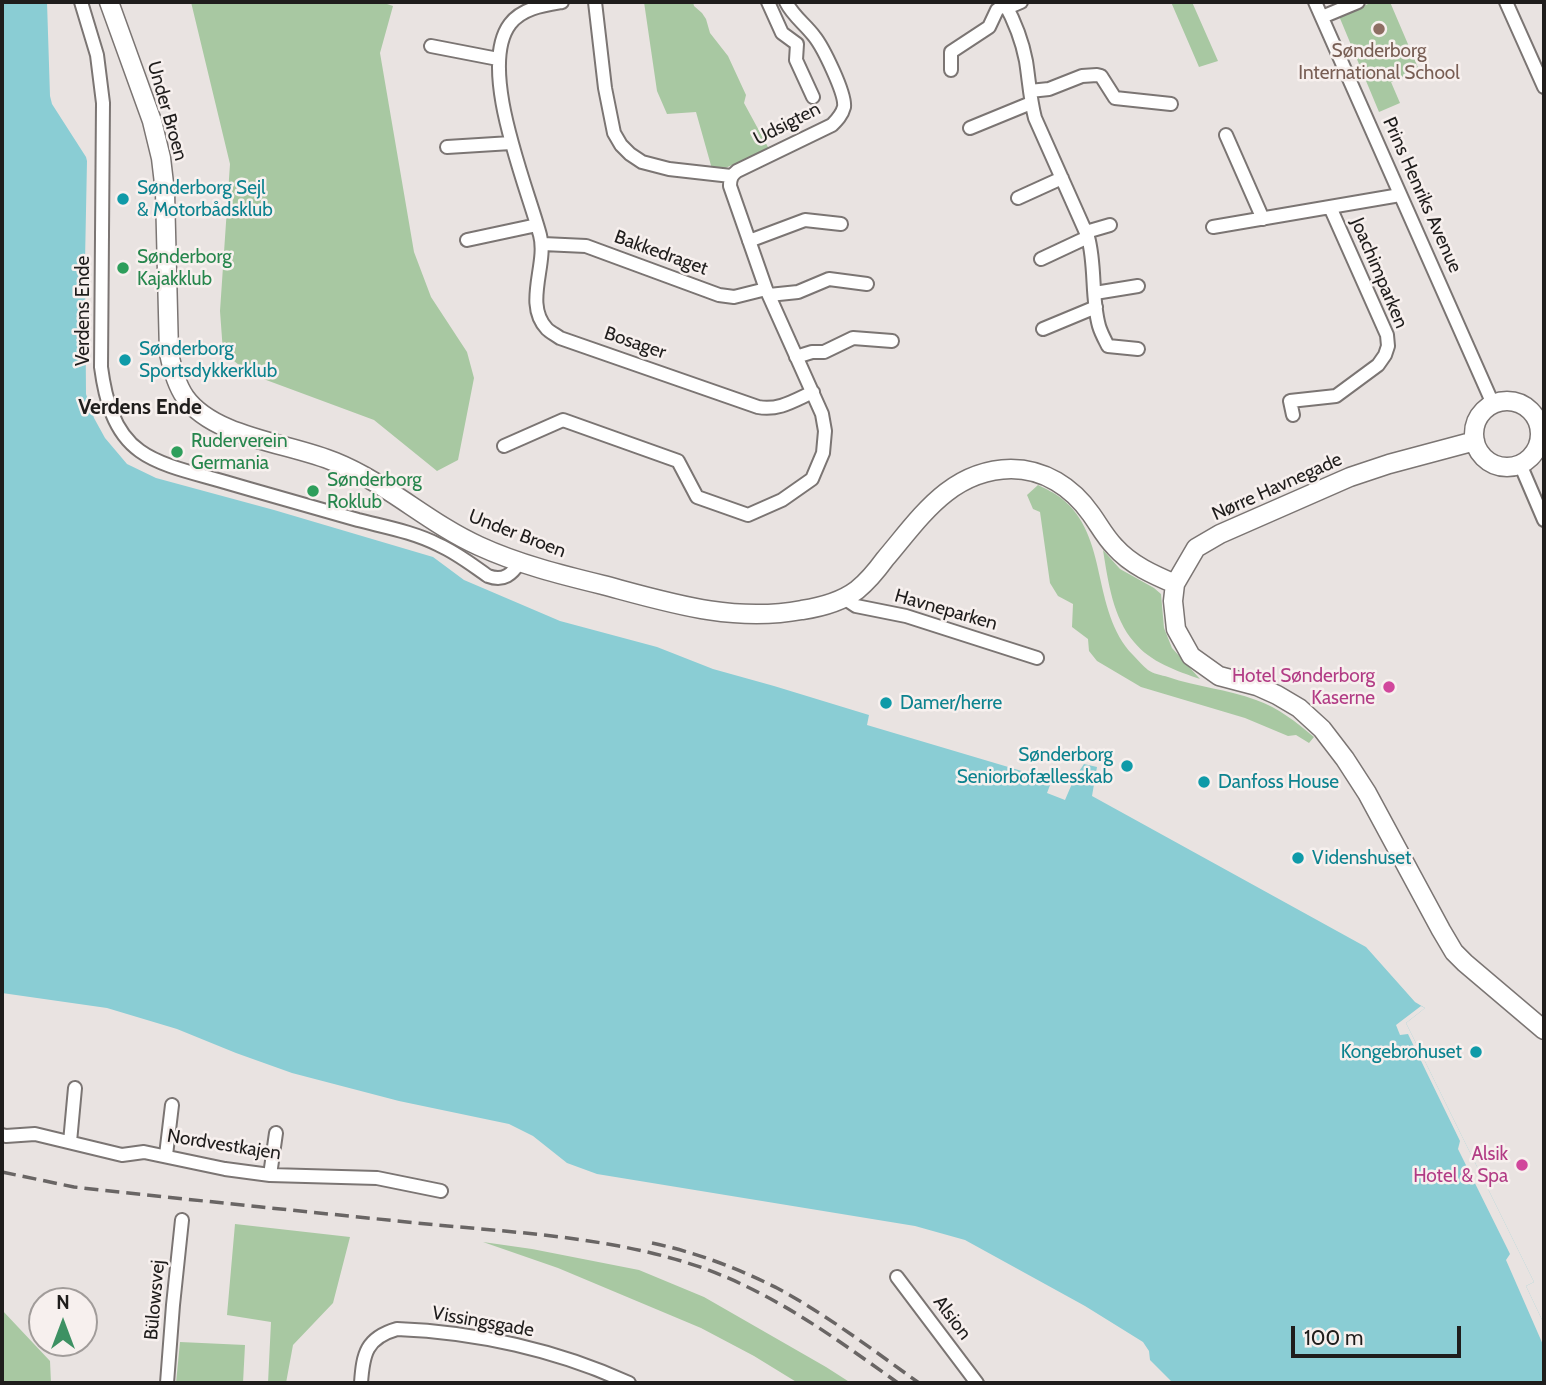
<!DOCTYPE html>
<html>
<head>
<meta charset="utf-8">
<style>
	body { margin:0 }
	#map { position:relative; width:1546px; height:1385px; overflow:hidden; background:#e9e3e1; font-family:Cabin,sans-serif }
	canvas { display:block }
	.frame { position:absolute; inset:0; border:4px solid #1f1d1c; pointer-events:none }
	.north { position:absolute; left:28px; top:1287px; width:70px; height:70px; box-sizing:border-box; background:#f7f0ee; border:2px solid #a19c9a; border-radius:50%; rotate:0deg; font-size:19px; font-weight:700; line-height:28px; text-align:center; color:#1f1d1c }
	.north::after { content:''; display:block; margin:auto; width:24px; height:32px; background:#3d9163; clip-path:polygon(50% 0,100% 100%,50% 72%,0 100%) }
	.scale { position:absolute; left:1291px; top:1326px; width:170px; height:32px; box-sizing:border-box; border:4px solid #1f1d1c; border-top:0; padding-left:9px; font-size:21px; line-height:24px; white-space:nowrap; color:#1f1d1c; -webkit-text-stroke:5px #f7f0ee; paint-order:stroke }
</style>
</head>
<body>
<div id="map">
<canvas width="1546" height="1385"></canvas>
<div class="frame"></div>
<div class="north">N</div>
<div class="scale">100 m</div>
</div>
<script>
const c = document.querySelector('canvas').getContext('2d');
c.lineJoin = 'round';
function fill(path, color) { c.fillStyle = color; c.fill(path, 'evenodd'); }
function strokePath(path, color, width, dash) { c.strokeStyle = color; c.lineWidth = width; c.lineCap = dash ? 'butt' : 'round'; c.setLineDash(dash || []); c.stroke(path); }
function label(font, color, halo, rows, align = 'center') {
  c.font = font + ' Cabin,sans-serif'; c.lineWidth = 5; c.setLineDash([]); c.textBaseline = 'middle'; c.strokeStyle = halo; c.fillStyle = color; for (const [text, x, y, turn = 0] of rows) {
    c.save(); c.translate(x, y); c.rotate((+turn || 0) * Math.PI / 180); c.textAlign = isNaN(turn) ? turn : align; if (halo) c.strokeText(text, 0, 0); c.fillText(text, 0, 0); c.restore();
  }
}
const green = new Path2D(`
	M 191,2 L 381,2 L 393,6 L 380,53 L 414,252 L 431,297 L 467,352 L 474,378 L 458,460 L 437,471 L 374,420 L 250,374 L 223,352 L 220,311 L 230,164 Z
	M 644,2 L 693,2 L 694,6 L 702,13 L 706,19 L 710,33 L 728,56 L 746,95 L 744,103 L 769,149 L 723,169 L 712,169 L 696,112 L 667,114 L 657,91 Z
	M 1171,2 L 1192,2 L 1218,61 L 1199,67 Z
	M 1373,2 L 1390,2 L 1419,70 L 1391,82 L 1400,103 L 1379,112 L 1339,16 Z
	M 1038,485 C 1046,489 1055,493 1061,498 C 1110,536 1090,610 1133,655 C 1138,660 1143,666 1148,670 C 1153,674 1162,675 1168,677 C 1197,687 1227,689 1256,700 C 1279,708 1296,722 1314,737 L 1309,743 L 1296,735 L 1288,736 L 1245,718 L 1141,687 L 1097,661 L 1089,651 L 1088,639 L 1072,627 L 1073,604 L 1058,596 L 1050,583 L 1040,512 L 1033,509 L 1027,495 Z
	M 1103,550 L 1120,569 L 1154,588 L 1161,594 L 1164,628 L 1172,648 L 1200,679 C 1177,671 1150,662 1134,642 C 1113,618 1108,581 1103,550 Z
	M 235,1224 L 350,1237 L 333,1303 L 293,1345 L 286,1383 L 268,1383 L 271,1322 L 227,1315 Z
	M 483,1242 L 532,1249 L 639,1270 L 704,1297 L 826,1367 L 851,1383 L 798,1383 L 754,1356 L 701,1328 L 558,1268 Z
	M 2,1310 L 50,1361 L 51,1383 L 2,1383 Z
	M 180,1342 L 245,1345 L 243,1383 L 176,1383 Z`);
const water = new Path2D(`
	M 2,2 L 47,2 L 50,96 L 52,104 L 86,157 L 87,161 L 85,261 L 86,394 L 94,418 L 105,438 L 127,464 L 156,478 L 274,510 L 433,557 L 464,580 L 560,621 L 657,647 L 713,669 L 774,686 L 869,715 L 867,725 L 1052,780 L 1047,793 L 1065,800 L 1074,779 L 1084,764 L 1097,767 L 1092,796 L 1366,947 L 1415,1002 L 1425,1008 L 1406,1023 L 1534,1282 L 1526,1286 L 1544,1324 L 1544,1383 L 1173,1383 L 1150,1360 L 1149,1351 L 1143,1342 L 1085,1306 L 965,1240 L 915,1226 L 597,1174 L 567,1163 L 533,1136 L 509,1124 L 399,1101 L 292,1073 L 236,1053 L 177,1029 L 107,1008 L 2,993 Z`);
const pier = new Path2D(`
	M 1421,1006 L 1425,1008 L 1406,1023 L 1534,1282 L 1526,1286 L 1544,1324 L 1544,1347 L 1506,1260 L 1510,1254 L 1458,1149 L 1460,1141 L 1408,1034 L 1400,1035 L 1396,1025 Z`);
const street = new Path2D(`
	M 81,2 L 97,55 L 103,103 L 101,367 C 105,397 113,432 140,451 C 162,467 199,474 225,482 C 269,495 313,507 358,520 C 385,527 414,532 439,545 C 457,553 472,565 488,576 C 504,582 512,574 520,562
	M 562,2 C 544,5 522,8 510,24 C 477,68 527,186 540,235 C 548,264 523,304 547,329 C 550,332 556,335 560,338 L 758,407 C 779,411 795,400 813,392
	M 595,2 L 605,88 L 614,133 L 621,145 L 630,154 L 642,162 L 669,169 L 731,176
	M 768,2 L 782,33 L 797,44 L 796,60 L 813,97
	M 1004,2 C 1014,20 1022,40 1026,61 C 1029,80 1030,99 1035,118 L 1088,237 C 1096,266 1091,297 1099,326 C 1101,333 1105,340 1108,346 L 1138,349
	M 1315,2 L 1493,404
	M 1506,2 L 1544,87
	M 1007,8 L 1021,2
	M 1322,17 L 1358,2
	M 431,46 L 498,59
	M 951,70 L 951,52 L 989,27 L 997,10 L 1005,4
	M 1030,91 L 1049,89 L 1082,76 L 1097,75 L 1101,76 L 1115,98 L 1171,104
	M 970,128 L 1031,103
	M 1226,135 L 1263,219
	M 447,147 L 511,143
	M 1018,198 L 1062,178
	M 1213,227 L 1400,195
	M 1086,232 L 1110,225
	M 467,240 L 537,225
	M 749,241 L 805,220 L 841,224
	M 543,244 L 586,246 L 719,295 L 734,297 L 766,289
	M 1041,259 L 1088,237
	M 1095,293 L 1138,286
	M 769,295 L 798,292 L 829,279 L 867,284
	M 1043,329 L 1096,307
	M 796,357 L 812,352 L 824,352 L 853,338 L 892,341
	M 1293,415 L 1290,401 L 1336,396 L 1378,365 L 1385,355 L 1388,346 L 1387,335 L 1330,207
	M 504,446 L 563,420 L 678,461 L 697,497 L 748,515 L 782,500 L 812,479 L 823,453 L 825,431 L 822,414 L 766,289 L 730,186 C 730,178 732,175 737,171 L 832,125 C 837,120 842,115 844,107 C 846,94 823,47 814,36 C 805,24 793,16 786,2
	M 1520,464 L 1544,520
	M 844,598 L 856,606 L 906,616 L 1037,658
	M 2,1135 L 6,1136 L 35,1134 L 122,1155 L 144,1152 L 225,1169 L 270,1175 L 377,1178 L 441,1191
	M 70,1142 L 75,1088
	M 166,1155 L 172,1105
	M 270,1175 L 276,1133
	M 897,1277 L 977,1383
	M 167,1383 L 173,1305 L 182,1220
	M 361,1383 C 363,1354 366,1338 397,1329 C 476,1332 557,1350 629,1383`);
const secondary = new Path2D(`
	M 109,2 L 152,121 L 161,158 L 165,192 L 169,353 C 172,368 176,384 185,397 C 214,438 290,443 335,462 C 387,483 428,523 479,546 C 518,564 562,575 603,585 C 670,603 733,623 802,610 C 822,607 841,602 857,590 C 868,581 877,570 885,559 C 920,518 950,470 1011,469 C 1044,469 1072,487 1091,514 C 1099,525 1105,537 1115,547 C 1131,565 1154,575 1175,584
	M1474 434a33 33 0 1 1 66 0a33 33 0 1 1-66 0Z
	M 1475,441 L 1389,464 L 1350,477 L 1220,534 L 1196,548 L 1175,584 L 1173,601 L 1176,629 L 1191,656 L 1219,676 L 1257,686 L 1277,695 L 1299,708 L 1322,729 L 1345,759 L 1367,793 L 1441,930 L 1454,952 L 1465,963 L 1544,1030`);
const rail = new Path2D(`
	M 2,1172 L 74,1187 C 192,1200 309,1212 427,1224 C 519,1233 614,1237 703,1268 C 777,1295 835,1338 898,1383
	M 652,1243 C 695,1252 737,1268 777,1288 C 827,1315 873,1350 919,1383`);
const markers = [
	[1379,29,7,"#8d6e63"],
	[123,199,7,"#0f9aa8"],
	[123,268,7,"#2e9e5b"],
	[125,360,7,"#0f9aa8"],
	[177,452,7,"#2e9e5b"],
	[313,491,7,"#2e9e5b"],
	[1389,687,7,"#d1479c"],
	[886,703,7,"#0f9aa8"],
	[1127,766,7,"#0f9aa8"],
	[1204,782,7,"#0f9aa8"],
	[1298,858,7,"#0f9aa8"],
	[1476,1052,7,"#0f9aa8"],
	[1522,1165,7,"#d1479c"]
];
const educationNames = [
	["Sønderborg",1379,51],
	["International School",1379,73]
];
const streetNames = [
	["Under Broen",167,111,74],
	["Udsigten",787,124,-27],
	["Prins Henriks Avenue",1422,195,66],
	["Bakkedraget",661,253,20],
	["Joachimparken",1379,273,67],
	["Verdens Ende",83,311,-90],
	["Bosager",635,343,19],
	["Nørre Havnegade",1277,487,-24],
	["Under Broen",517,534,21],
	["Havneparken",946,610,16],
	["Nordvestkajen",224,1145,9],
	["Bülowsvej",155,1300,-85],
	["Alsion",952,1318,53],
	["Vissingsgade",483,1322,10]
];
const cultureNames = [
	["Sønderborg Sejl",137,188],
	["& Motorbådsklub",137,210],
	["Sønderborg",139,349],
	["Sportsdykkerklub",139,371],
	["Damer/herre",900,703],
	["Sønderborg",1113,755,"right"],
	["Seniorbofællesskab",1113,777,"right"],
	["Danfoss House",1218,782],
	["Videnshuset",1312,858],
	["Kongebrohuset",1462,1052,"right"]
];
const leisureNames = [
	["Sønderborg",137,257],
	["Kajakklub",137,279],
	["Ruderverein",191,441],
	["Germania",191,463],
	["Sønderborg",327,480],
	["Roklub",327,502]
];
const hotelNames = [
	["Hotel Sønderborg",1375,676],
	["Kaserne",1375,698],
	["Alsik",1508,1154],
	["Hotel & Spa",1508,1176]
];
const neighbourhoodNames = [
	["Verdens Ende",140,408]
];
fill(green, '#a8c8a2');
fill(water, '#8acdd4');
fill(pier, '#e9e3e1');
strokePath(street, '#7b7573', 16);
strokePath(secondary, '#7b7573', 21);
strokePath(street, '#fff', 12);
strokePath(secondary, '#fff', 18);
strokePath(rail, '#696564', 3.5, [14, 7]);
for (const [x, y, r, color] of markers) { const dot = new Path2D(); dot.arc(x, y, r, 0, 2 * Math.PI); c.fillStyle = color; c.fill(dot); strokePath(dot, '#f7f0ee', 2.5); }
label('19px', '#785e54', '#f7f0ee', educationNames);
label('19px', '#1f1d1c', '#f7f0ee', streetNames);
label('19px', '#0d838f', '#f7f0ee', cultureNames, 'left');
label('19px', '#27864d', '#f7f0ee', leisureNames, 'left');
label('19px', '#b23c85', '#f7f0ee', hotelNames, 'right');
label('bold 21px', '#1f1d1c', '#f7f0ee', neighbourhoodNames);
</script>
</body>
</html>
